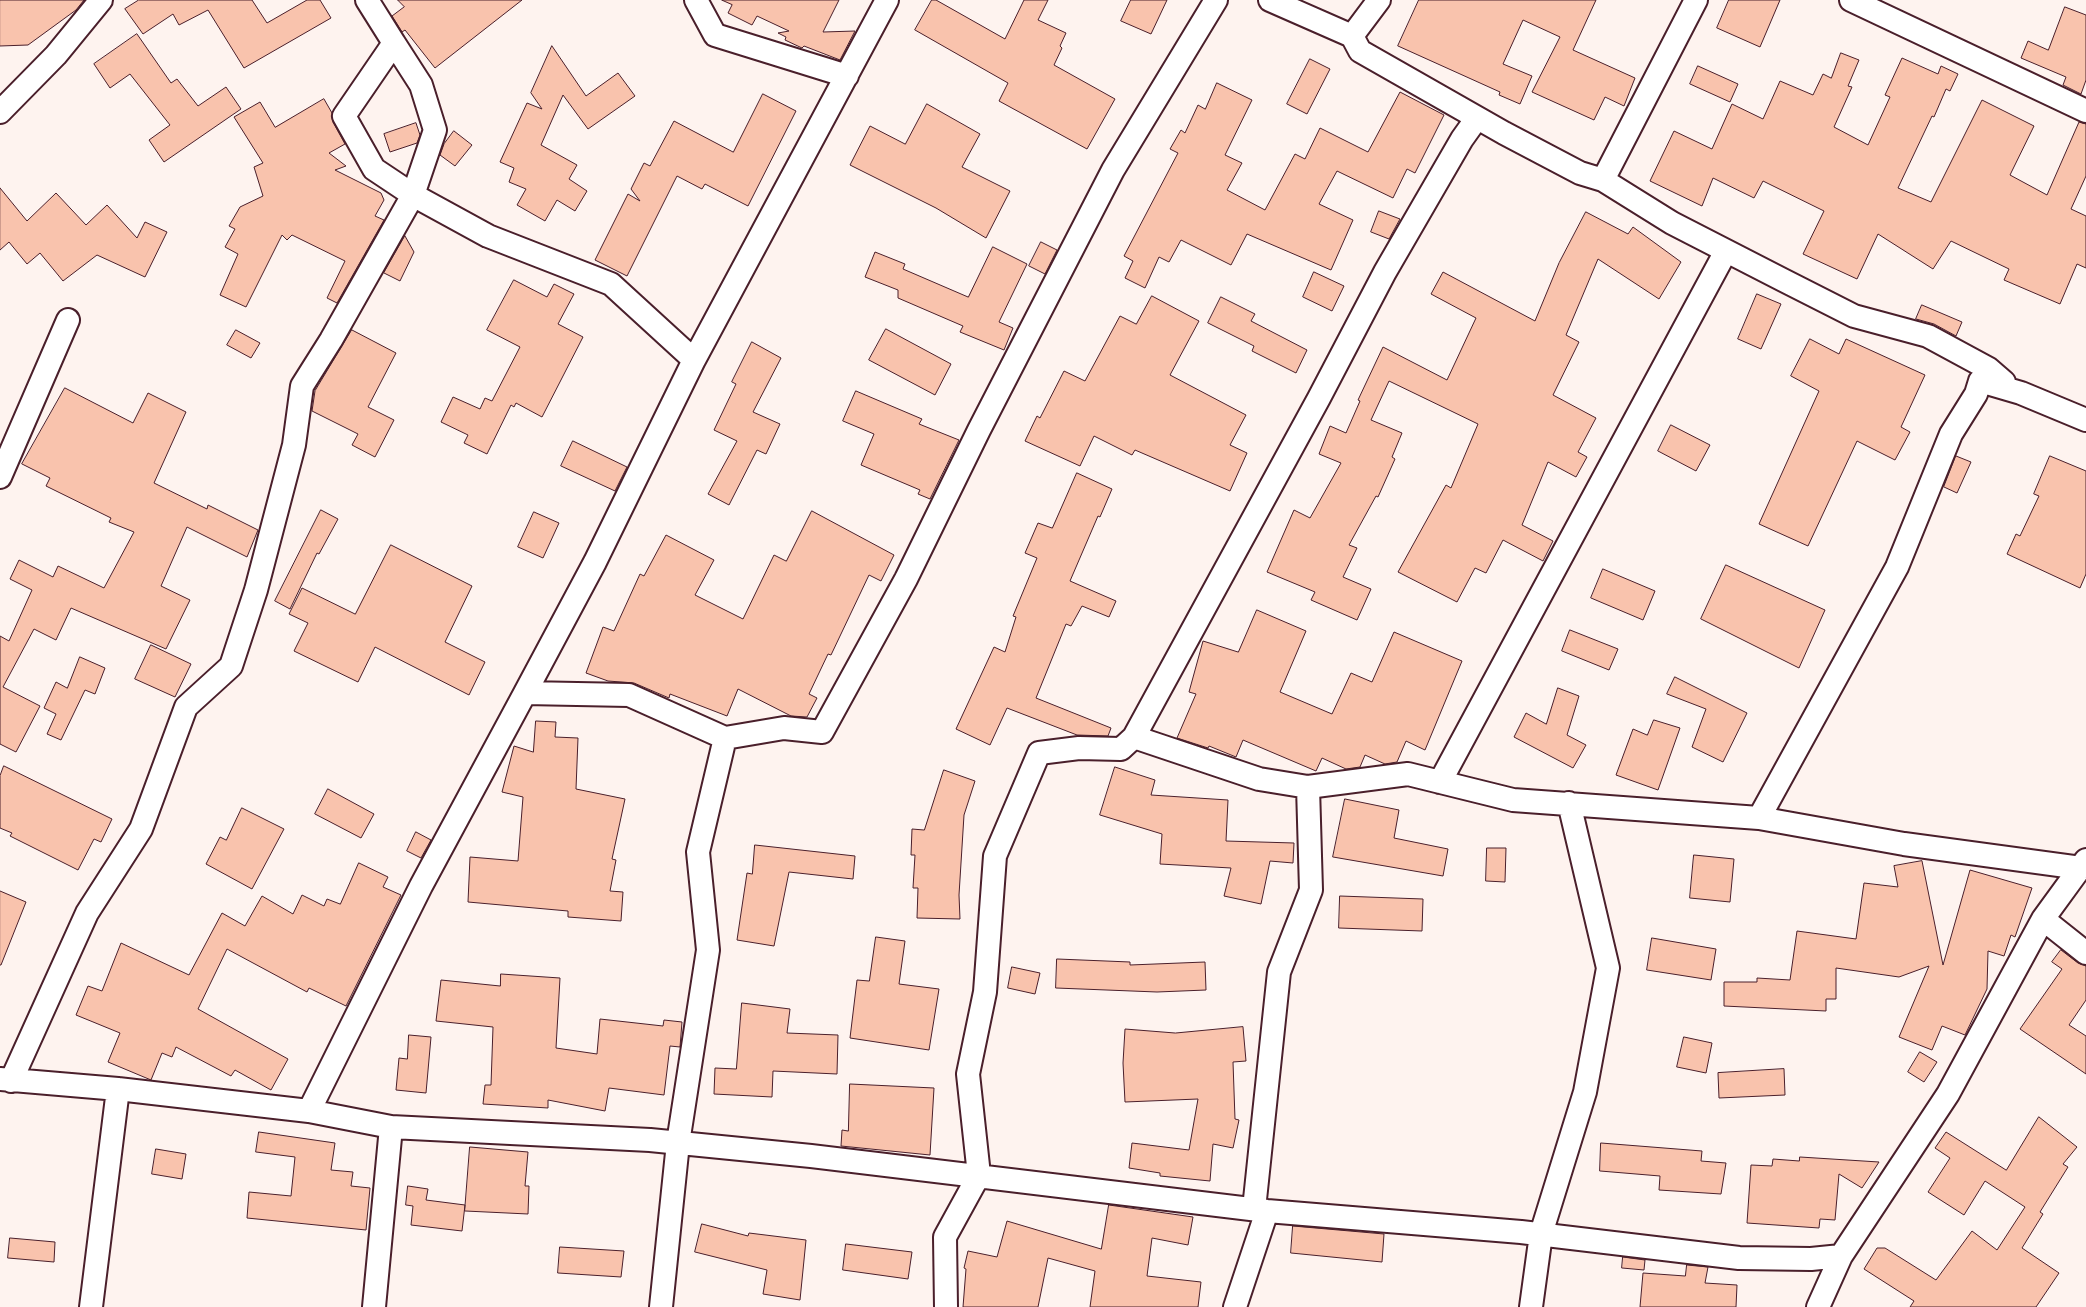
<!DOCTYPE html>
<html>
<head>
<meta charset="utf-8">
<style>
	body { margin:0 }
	canvas { display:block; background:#fef3ef }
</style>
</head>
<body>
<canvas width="2086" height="1307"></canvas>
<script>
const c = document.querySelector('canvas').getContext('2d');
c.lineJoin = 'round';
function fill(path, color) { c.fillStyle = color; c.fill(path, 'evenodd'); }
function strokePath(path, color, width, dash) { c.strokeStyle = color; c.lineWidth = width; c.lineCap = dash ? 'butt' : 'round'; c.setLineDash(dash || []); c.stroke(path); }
const building = new Path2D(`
	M 0,0 L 84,0 L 76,10 L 28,45 L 0,46 Z
	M 139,0 L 252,0 L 267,23 L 307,0 L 320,0 L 331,18 L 244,68 L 208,10 L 179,25 L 173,14 L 143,34 L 125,9 Z
	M 398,0 L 522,0 L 435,68 L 405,30 L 402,32 L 392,16 L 404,7 Z
	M 722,0 L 839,0 L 823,32 L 855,31 L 840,60 L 804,46 L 802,48 L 785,40 L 786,37 L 778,33 L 789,31 L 757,16 L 752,25 L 728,13 L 732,5 Z
	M 932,0 L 936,0 L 1005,39 L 1024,0 L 1048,0 L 1038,20 L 1066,33 L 1060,46 L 1062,48 L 1054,65 L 1115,99 L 1087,149 L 999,101 L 1008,83 L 915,30 Z
	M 1131,0 L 1167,0 L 1151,34 L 1121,21 Z
	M 1419,0 L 1596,0 L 1573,50 L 1635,78 L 1624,106 L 1605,97 L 1594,120 L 1532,92 L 1560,37 L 1523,20 L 1503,64 L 1532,76 L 1520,104 L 1499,95 L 1500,92 L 1398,46 Z
	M 1729,0 L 1780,0 L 1760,47 L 1717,28 Z
	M 2065,7 L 2086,15 L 2086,80 L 2081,94 L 2063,85 L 2066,77 L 2021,58 L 2028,41 L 2048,50 Z
	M 137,34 L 171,83 L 177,79 L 198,106 L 226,87 L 241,109 L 164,162 L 149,140 L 170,125 L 130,74 L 110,88 L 94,64 Z
	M 552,46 L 586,96 L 618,73 L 635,96 L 588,129 L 563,95 L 541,145 L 577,165 L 569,179 L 587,191 L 575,211 L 557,200 L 545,221 L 517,205 L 526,189 L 509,182 L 514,168 L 500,162 L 527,103 L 542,109 L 531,93 Z
	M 1841,53 L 1859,60 L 1848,86 L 1852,87 L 1834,127 L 1868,145 L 1890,97 L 1885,95 L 1902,58 L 1938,74 L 1941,66 L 1958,74 L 1950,91 L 1946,89 L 1934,117 L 1932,116 L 1898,188 L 1931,202 L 1982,100 L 2034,126 L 2010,175 L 2047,195 L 2079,122 L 2086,124 L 2086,176 L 2071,209 L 2086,216 L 2086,268 L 2077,264 L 2060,304 L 2004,280 L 2009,269 L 1951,241 L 1933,269 L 1878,234 L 1857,279 L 1803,254 L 1824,211 L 1763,181 L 1754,198 L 1713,178 L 1702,206 L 1650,181 L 1674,131 L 1712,149 L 1732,104 L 1763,119 L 1780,81 L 1813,95 L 1823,74 L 1831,78 Z
	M 1310,59 L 1330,69 L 1307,114 L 1287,104 Z
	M 1698,66 L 1738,84 L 1730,102 L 1690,84 Z
	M 1217,83 L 1252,100 L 1225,155 L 1242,163 L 1227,190 L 1265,210 L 1295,154 L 1305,159 L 1320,128 L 1368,152 L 1400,92 L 1444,115 L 1415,173 L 1407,169 L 1393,198 L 1337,171 L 1319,204 L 1353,220 L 1331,270 L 1247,234 L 1231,265 L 1181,240 L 1169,262 L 1159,257 L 1145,288 L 1125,278 L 1133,261 L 1124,256 L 1178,153 L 1170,149 L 1181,130 L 1185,133 L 1198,105 L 1205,109 Z
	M 763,94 L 796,111 L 748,206 L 705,184 L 702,189 L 677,176 L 627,276 L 595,260 L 628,194 L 640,201 L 631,189 L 644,163 L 650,166 L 674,121 L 733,152 Z
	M 324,99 L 332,113 L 333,122 L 345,144 L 329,153 L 346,166 L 335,170 L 381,193 L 384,200 L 375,216 L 384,220 L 337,303 L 327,298 L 345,261 L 292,235 L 287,240 L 282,235 L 246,307 L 220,295 L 238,254 L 225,247 L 235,229 L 229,226 L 240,207 L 263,196 L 254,167 L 263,163 L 234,117 L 260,102 L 275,127 Z
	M 927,104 L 980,134 L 962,167 L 1010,191 L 986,238 L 936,208 L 850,165 L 870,126 L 905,144 Z
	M 416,123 L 420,135 L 417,143 L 390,152 L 384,134 Z
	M 454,131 L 472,145 L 455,166 L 440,155 L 444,144 Z
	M 0,188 L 27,221 L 56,193 L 86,225 L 107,205 L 137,238 L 145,222 L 167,232 L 145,277 L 97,255 L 63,281 L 40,253 L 27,264 L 9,242 L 0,250 Z
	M 1379,211 L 1400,219 L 1389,239 L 1371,232 Z
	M 1586,212 L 1628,234 L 1633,227 L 1681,262 L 1659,299 L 1598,259 L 1566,335 L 1579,342 L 1553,395 L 1596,418 L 1578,452 L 1587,457 L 1576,477 L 1548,462 L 1522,525 L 1553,541 L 1543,561 L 1503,540 L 1486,573 L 1475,568 L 1457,602 L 1398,572 L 1446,485 L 1451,488 L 1478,424 L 1389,381 L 1371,420 L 1402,433 L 1392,457 L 1395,459 L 1378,497 L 1376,496 L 1349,545 L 1357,548 L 1343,577 L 1371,589 L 1357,620 L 1311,600 L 1315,592 L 1267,572 L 1294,510 L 1310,518 L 1341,463 L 1319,454 L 1330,426 L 1346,433 L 1360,401 L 1358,400 L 1383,347 L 1447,380 L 1476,318 L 1431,294 L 1443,272 L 1535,321 L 1559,263 Z
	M 405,236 L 414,252 L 400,281 L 384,273 Z
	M 1041,242 L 1057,250 L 1045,274 L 1029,266 Z
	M 993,247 L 1027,264 L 999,322 L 1013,328 L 1004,350 L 960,332 L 963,326 L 898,298 L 898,290 L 865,277 L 875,252 L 905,264 L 903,269 L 968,297 Z
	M 1314,272 L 1344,286 L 1332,311 L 1303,297 Z
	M 514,280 L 547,297 L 554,284 L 574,294 L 558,324 L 583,337 L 542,417 L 516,403 L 514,407 L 511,405 L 487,454 L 464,443 L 468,435 L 441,422 L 453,397 L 480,409 L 485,398 L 492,401 L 520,347 L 487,330 Z
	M 1757,294 L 1781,304 L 1761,349 L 1738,339 Z
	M 1152,296 L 1199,321 L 1170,375 L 1246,415 L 1230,445 L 1247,453 L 1230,491 L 1135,450 L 1132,455 L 1094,436 L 1080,466 L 1025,441 L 1037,416 L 1040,418 L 1064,371 L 1085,381 L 1120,316 L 1136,324 Z
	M 1221,297 L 1255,314 L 1251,321 L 1307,350 L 1296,373 L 1252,351 L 1254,346 L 1208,323 Z
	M 1922,305 L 1962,322 L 1956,336 L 1934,324 L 1916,319 Z
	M 886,329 L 951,364 L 935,395 L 869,360 Z
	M 236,330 L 260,343 L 251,358 L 227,345 Z
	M 352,330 L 396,353 L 368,407 L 394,420 L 375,457 L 352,445 L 358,434 L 312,411 L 315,391 Z
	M 1810,339 L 1839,354 L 1846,339 L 1925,375 L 1901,427 L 1910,432 L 1895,460 L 1857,441 L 1808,546 L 1759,524 L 1819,391 L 1791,376 Z
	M 752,342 L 781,358 L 753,412 L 780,424 L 766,454 L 757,450 L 729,505 L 708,494 L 737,441 L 714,430 L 736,384 L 732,382 Z
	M 65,388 L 133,423 L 148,393 L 186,412 L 154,483 L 207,509 L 208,505 L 258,530 L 247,557 L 187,527 L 161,586 L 190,600 L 166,649 L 71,608 L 56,640 L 34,629 L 3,687 L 40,706 L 16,752 L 0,744 L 0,636 L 9,641 L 32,590 L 10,579 L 19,560 L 53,577 L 58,566 L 104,588 L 134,532 L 109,522 L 111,518 L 46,486 L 50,478 L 22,464 Z
	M 856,391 L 922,419 L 919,424 L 959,440 L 930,499 L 918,494 L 920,490 L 861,465 L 874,434 L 843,421 Z
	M 1671,425 L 1710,445 L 1696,471 L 1658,451 Z
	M 573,441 L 627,467 L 615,491 L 561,466 Z
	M 1956,456 L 1971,462 L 1957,493 L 1944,487 Z
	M 2050,456 L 2086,471 L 2086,574 L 2080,588 L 2007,554 L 2016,534 L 2020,536 L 2039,496 L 2034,494 Z
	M 1077,473 L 1112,489 L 1100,517 L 1098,516 L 1070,581 L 1116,601 L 1109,617 L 1082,606 L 1071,626 L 1066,624 L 1036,698 L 1111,728 L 1108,736 L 1077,735 L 1007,708 L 990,745 L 956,729 L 994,647 L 1005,652 L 1016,617 L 1013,616 L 1037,558 L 1025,553 L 1038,523 L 1052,528 Z
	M 321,510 L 338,519 L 319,554 L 317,553 L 290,609 L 275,601 Z
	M 812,511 L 894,555 L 881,581 L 869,575 L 831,655 L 828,654 L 809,694 L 817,698 L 807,717 L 791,716 L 738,689 L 727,716 L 670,694 L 669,698 L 634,683 L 608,681 L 586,673 L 603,627 L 614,631 L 640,574 L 644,576 L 666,535 L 714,560 L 695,595 L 743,619 L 774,555 L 786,561 Z
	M 534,512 L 559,523 L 543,558 L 518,547 Z
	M 391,545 L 472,586 L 445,642 L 485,662 L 469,695 L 375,647 L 358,682 L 294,651 L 308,623 L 289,614 L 302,588 L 355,614 Z
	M 1726,565 L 1825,610 L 1799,668 L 1701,619 Z
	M 1603,569 L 1655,591 L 1643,620 L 1591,598 Z
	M 1257,610 L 1306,631 L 1280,692 L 1332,714 L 1351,673 L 1372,682 L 1394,632 L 1462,661 L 1425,750 L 1406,741 L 1397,762 L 1385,764 L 1365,755 L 1360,767 L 1346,769 L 1322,758 L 1316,771 L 1243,740 L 1236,757 L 1209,746 L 1208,748 L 1177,738 L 1196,694 L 1189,692 L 1203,641 L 1238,652 Z
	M 1570,630 L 1618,649 L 1609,670 L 1562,651 Z
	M 151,645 L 191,664 L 175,697 L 135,679 Z
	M 80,657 L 105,668 L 95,694 L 85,690 L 61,740 L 47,734 L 56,714 L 44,708 L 56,682 L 67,688 Z
	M 1675,677 L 1747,713 L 1723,762 L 1692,747 L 1706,709 L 1667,694 Z
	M 1558,688 L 1579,696 L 1567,735 L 1586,745 L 1573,768 L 1514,737 L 1526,713 L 1546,724 Z
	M 1654,720 L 1680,728 L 1658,790 L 1616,775 L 1633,729 L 1647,735 Z
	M 536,721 L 556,722 L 555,737 L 578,738 L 576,789 L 625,799 L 612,859 L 616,860 L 610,891 L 623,892 L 621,921 L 568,917 L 568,911 L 468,902 L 470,857 L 518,861 L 523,797 L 502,792 L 514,746 L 533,752 Z
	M 4,766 L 112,819 L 101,842 L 94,839 L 78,870 L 10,836 L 12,833 L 0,828 L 0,776 Z
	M 1115,767 L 1155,780 L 1151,795 L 1228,800 L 1226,841 L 1294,843 L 1293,863 L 1270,861 L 1261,904 L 1224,896 L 1231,868 L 1160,864 L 1162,834 L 1100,815 Z
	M 944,770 L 975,781 L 964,815 L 959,895 L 960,919 L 917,918 L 918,888 L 913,888 L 915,855 L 911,855 L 912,829 L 924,830 Z
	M 328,789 L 374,814 L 361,838 L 315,814 Z
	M 1345,799 L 1399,810 L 1394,838 L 1448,849 L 1443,876 L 1333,857 Z
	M 242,808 L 284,829 L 252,889 L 206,864 L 220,837 L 226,840 Z
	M 416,832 L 431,840 L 421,858 L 407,851 Z
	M 755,845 L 855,856 L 853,879 L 789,872 L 774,946 L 737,940 L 747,873 L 752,874 Z
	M 1487,848 L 1506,848 L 1505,882 L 1486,881 Z
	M 1694,855 L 1734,859 L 1730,902 L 1690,898 Z
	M 1922,861 L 1943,965 L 1970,870 L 2032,888 L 2015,937 L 2011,935 L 2004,956 L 1988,951 L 1987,989 L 1965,1035 L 1942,1026 L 1932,1050 L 1899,1037 L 1929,966 L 1899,977 L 1836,968 L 1836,999 L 1826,999 L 1826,1011 L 1724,1006 L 1724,982 L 1757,982 L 1757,978 L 1790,980 L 1797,931 L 1856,939 L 1864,883 L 1898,887 L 1894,866 Z
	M 359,863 L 388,877 L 383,887 L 401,895 L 346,1006 L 309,988 L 307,992 L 227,949 L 198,1009 L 288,1059 L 271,1090 L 235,1070 L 231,1076 L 176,1047 L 172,1057 L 162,1053 L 151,1080 L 108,1062 L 120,1033 L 76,1015 L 88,986 L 102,991 L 121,943 L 189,975 L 222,913 L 245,926 L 262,896 L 293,914 L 302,895 L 324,906 L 327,899 L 340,904 Z
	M 0,891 L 26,902 L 1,965 L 0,965 Z
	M 1340,896 L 1423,899 L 1422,931 L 1339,928 Z
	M 876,937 L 905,941 L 899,984 L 939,989 L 929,1050 L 850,1038 L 857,980 L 869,981 Z
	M 1652,938 L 1716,949 L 1711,980 L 1647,970 Z
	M 2061,950 L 2078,963 L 2086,966 L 2086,1000 L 2069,1025 L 2086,1036 L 2086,1074 L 2020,1029 L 2062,969 L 2052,962 Z
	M 1057,959 L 1130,962 L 1130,965 L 1205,962 L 1206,990 L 1157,992 L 1056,988 Z
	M 1012,967 L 1040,973 L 1035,994 L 1008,988 Z
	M 501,974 L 560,978 L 556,1048 L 597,1054 L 600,1019 L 663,1026 L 664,1020 L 682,1022 L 680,1047 L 670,1046 L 664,1095 L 609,1088 L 605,1111 L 548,1100 L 548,1108 L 483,1104 L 485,1085 L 491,1085 L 493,1027 L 436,1021 L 441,980 L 500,986 Z
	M 742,1003 L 790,1009 L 787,1033 L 838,1035 L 837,1074 L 773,1071 L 772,1097 L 714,1094 L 715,1068 L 736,1069 Z
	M 1243,1027 L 1246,1061 L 1233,1062 L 1235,1119 L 1239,1120 L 1233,1148 L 1213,1144 L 1210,1181 L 1160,1176 L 1160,1173 L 1129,1168 L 1132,1143 L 1189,1150 L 1198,1099 L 1125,1102 L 1123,1063 L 1125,1029 L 1175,1033 Z
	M 409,1035 L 431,1037 L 426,1093 L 396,1090 L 399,1058 L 407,1059 Z
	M 1684,1037 L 1712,1043 L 1706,1073 L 1677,1067 Z
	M 1920,1052 L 1937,1062 L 1924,1082 L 1908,1072 Z
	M 1784,1069 L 1785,1095 L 1719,1098 L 1718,1073 Z
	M 850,1084 L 934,1088 L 930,1155 L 841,1146 L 842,1130 L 848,1131 Z
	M 2039,1117 L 2077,1147 L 2063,1164 L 2068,1167 L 2040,1212 L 2043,1214 L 2022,1248 L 2059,1273 L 2036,1307 L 1910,1307 L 1914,1301 L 1864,1269 L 1877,1248 L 1885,1248 L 1936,1280 L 1972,1231 L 1997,1250 L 2025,1207 L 1985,1181 L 1964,1215 L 1928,1192 L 1950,1158 L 1935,1148 L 1946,1132 L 2006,1170 Z
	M 259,1132 L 335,1143 L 331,1170 L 353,1172 L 351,1186 L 370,1188 L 366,1230 L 247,1218 L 249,1192 L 291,1196 L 295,1157 L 256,1152 Z
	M 1601,1143 L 1702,1151 L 1701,1161 L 1726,1163 L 1721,1194 L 1659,1190 L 1660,1176 L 1600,1171 Z
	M 470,1147 L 528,1152 L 525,1186 L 529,1186 L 528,1214 L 465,1211 Z
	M 156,1149 L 186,1154 L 182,1179 L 152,1174 Z
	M 1800,1157 L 1879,1162 L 1862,1188 L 1839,1174 L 1835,1220 L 1820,1219 L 1819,1228 L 1747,1223 L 1751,1165 L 1772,1166 L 1773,1159 L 1799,1161 Z
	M 408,1186 L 428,1189 L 426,1200 L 465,1205 L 462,1231 L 411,1225 L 413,1206 L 406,1205 Z
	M 1109,1205 L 1193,1217 L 1188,1245 L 1152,1238 L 1147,1276 L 1201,1282 L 1198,1307 L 1090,1307 L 1095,1271 L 1048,1258 L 1038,1307 L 963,1307 L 966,1269 L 964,1268 L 968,1251 L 997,1257 L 1007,1221 L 1101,1249 Z
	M 702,1224 L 748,1236 L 749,1233 L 806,1240 L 800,1300 L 763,1294 L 767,1270 L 695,1252 Z
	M 1293,1226 L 1384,1234 L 1382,1262 L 1291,1253 Z
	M 10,1238 L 55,1242 L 54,1262 L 8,1258 Z
	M 846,1244 L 912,1252 L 908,1279 L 843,1270 Z
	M 560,1247 L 624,1251 L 621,1277 L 558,1273 Z
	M 1623,1257 L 1645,1260 L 1644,1270 L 1622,1268 Z
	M 1687,1265 L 1708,1267 L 1705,1283 L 1737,1285 L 1736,1307 L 1640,1307 L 1643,1273 L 1685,1276 Z`);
const minor = new Path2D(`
	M 367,0 L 394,43 L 344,116 L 374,169 L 413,195 L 488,236 L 611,284 L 694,360 L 595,562 L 525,693
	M 696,0 L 715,35 L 847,76
	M 1270,0 L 1352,36 L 1360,51 L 1504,133 L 1580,173 L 1603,180 L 1672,223 L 1783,280 L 1854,316 L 1928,336 L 1989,369 L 2004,382 L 1980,381
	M 1851,0 L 2086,111
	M 1352,36 L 1379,0
	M 0,112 L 56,55 L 101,0
	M 1603,180 L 1696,0
	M 694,360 L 887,0
	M 0,477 L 68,320
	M 1134,737 L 1259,779 L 1308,787 L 1408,774 L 1513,800 L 1759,818 L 1904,844 L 2081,868
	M 1440,782 L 1726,251
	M 1759,818 L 1897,567 L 1951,434 L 1976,394 L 1980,381 L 2021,393 L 2086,420
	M 2043,919 L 2086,953
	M 0,1079 L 118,1089 L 309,1111 L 391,1127 L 650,1140 L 811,1156 L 1267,1211 L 1521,1232 L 1739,1258 L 1811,1259 L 1841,1256
	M 11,1081 L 87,913 L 141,829 L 186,707 L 231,666 L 256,590 L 294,445 L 302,386 L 331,340 L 413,195 L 435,130 L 421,85 L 394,43
	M 309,1111 L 421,886 L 525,693 L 629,695 L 725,738
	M 1254,1209 L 1279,972 L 1311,890 L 1308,787
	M 91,1307 L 118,1089
	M 374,1307 L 391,1127
	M 661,1307 L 678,1143 L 708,950 L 698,852 L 725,738 L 784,728 L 822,732 L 906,579 L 979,430 L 1113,170 L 1216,0
	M 946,1307 L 945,1237 L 979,1175 L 968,1074 L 985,992 L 995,856 L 1039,753 L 1079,748 L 1121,749 L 1134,737 L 1319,398 L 1385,272 L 1462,139 L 1477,118
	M 1235,1307 L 1267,1211
	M 1531,1307 L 1541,1234 L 1585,1092 L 1608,968 L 1569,803
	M 1818,1307 L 1841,1256 L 1948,1094 L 2043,919 L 2086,860`);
fill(building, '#f9c3ad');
strokePath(building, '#4a1f2b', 1);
strokePath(minor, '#4a1f2b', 26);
strokePath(minor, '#fff', 22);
</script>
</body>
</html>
